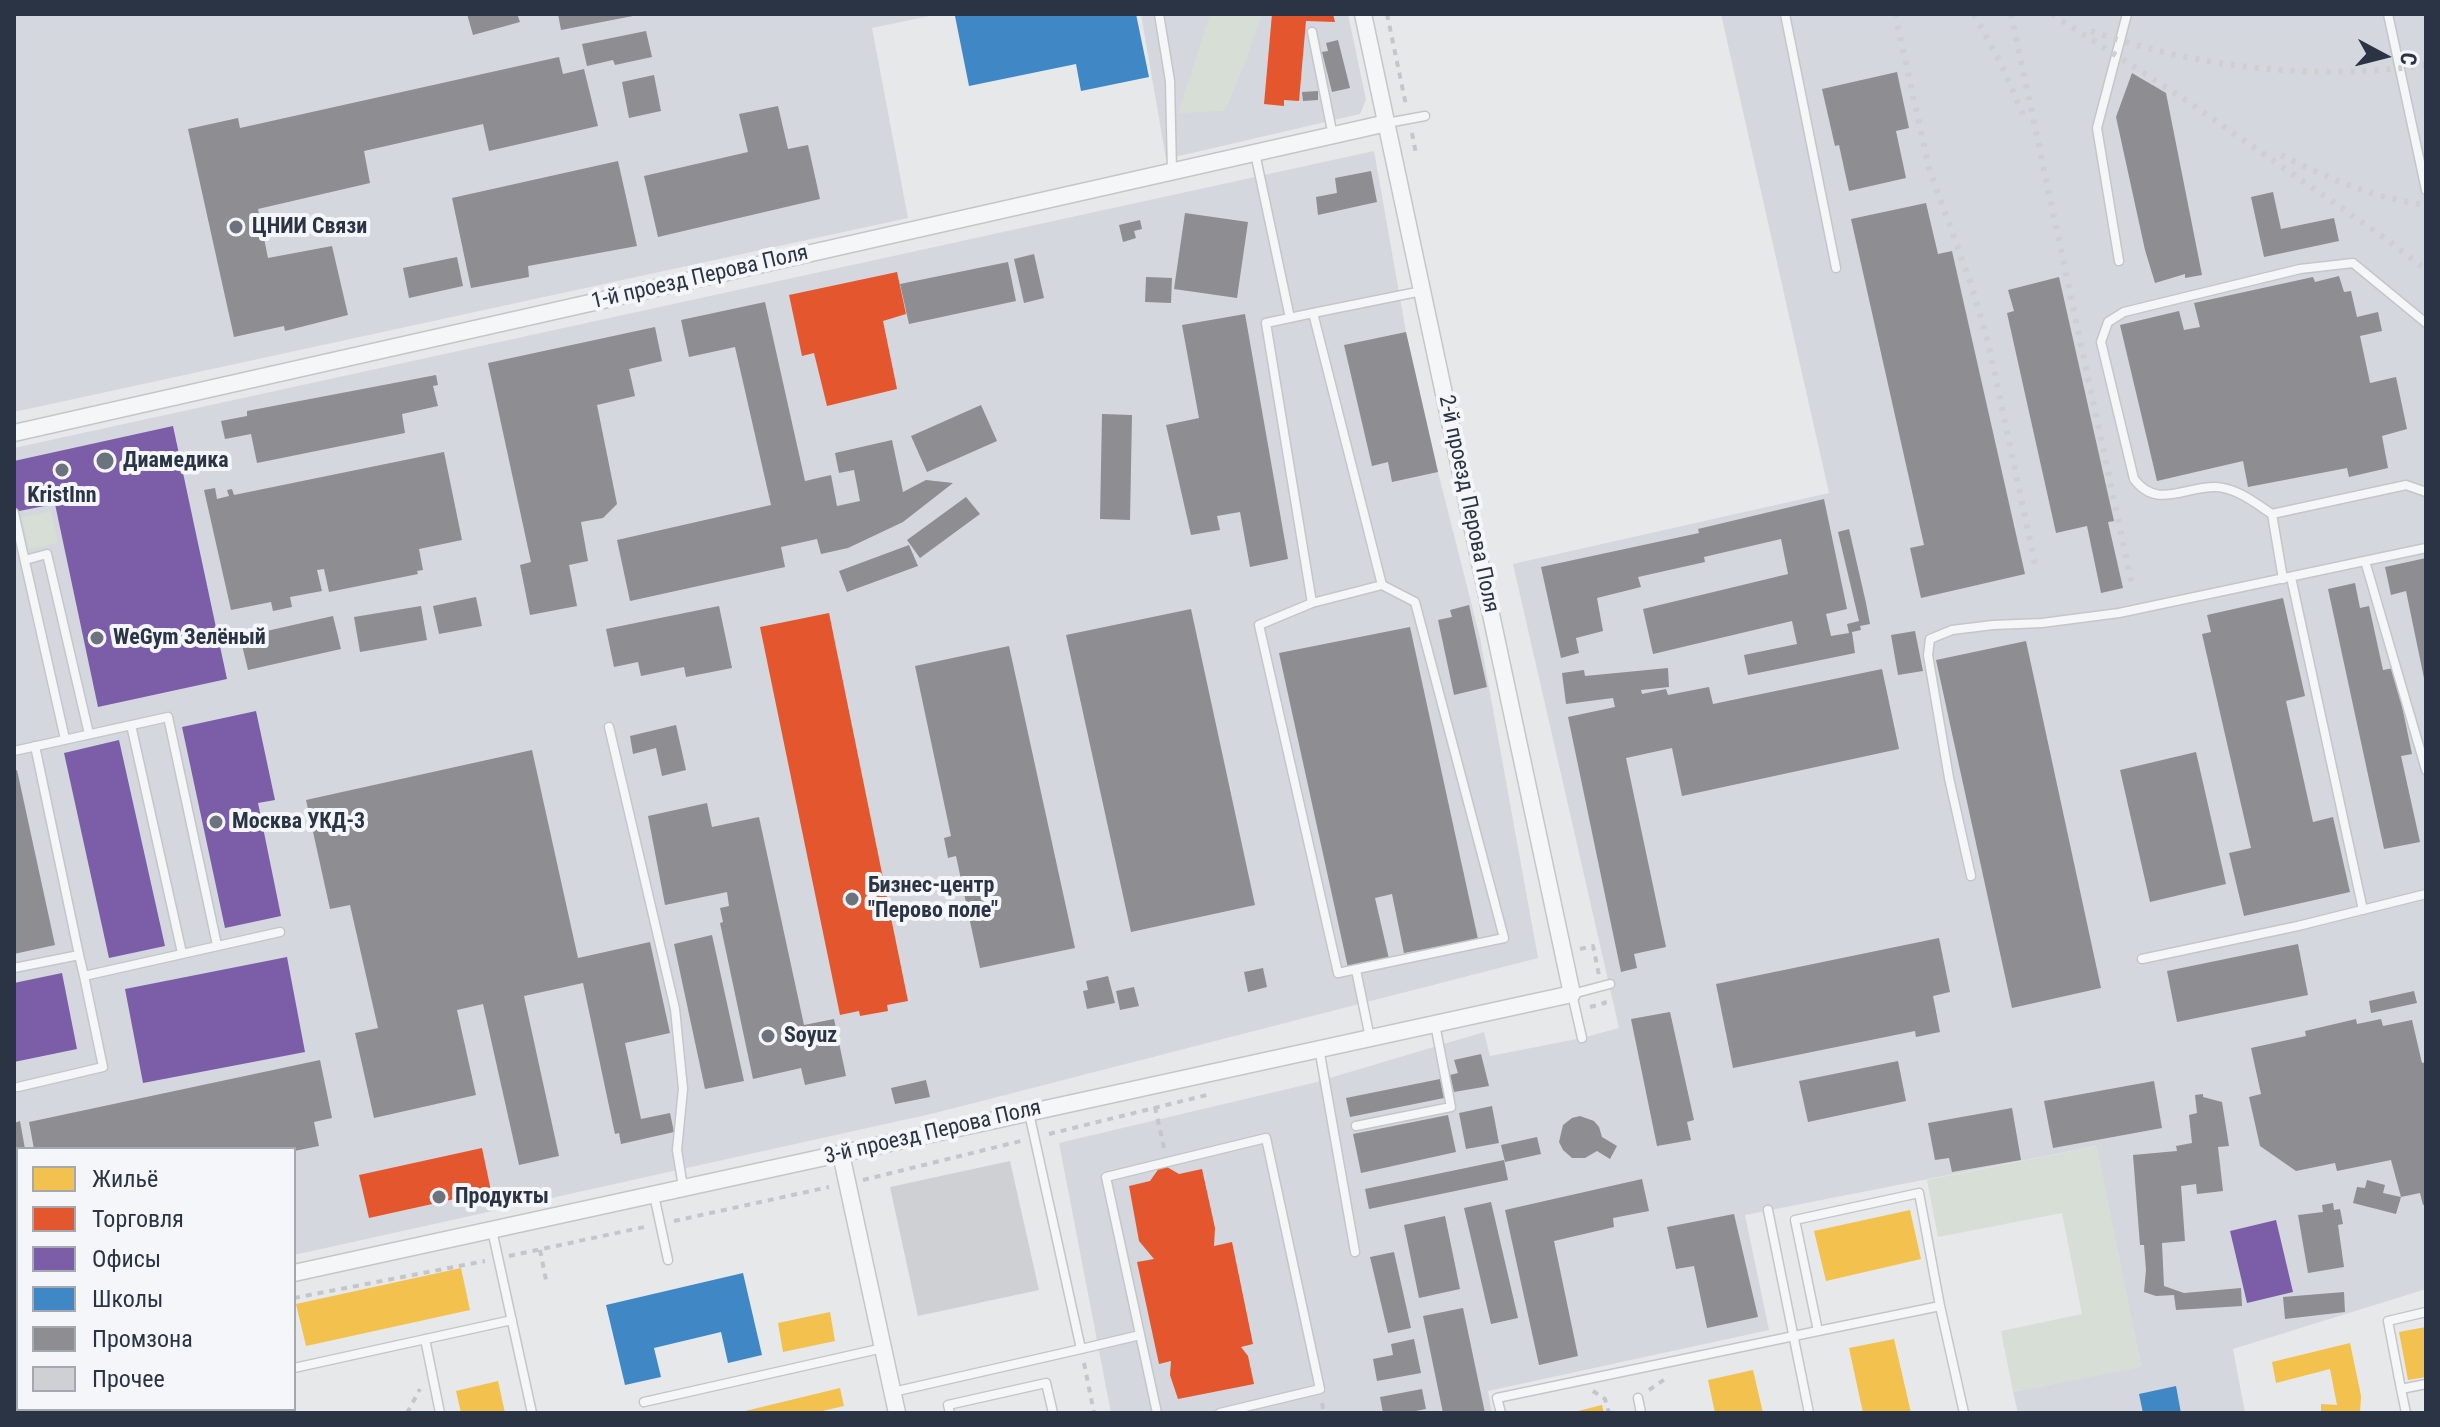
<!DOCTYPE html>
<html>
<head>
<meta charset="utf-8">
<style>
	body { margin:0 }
	#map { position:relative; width:2440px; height:1427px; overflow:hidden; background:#e6e8ea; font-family:"Roboto Condensed",sans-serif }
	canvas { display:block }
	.frame { position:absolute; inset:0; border:16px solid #2b3445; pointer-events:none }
	.legend { position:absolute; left:16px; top:1147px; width:280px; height:264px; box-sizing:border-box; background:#f4f6f9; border:2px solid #a4a8b1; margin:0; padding:10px 14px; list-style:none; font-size:24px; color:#2b3445 }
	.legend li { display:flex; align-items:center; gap:16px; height:40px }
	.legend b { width:40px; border:2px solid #a4a8b1 }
	.north { position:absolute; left:2344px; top:16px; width:80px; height:80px; -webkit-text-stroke:6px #f4f6f9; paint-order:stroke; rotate:97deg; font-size:22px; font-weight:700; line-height:32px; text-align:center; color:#2b3445 }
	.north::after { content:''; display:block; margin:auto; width:28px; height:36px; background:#2b3445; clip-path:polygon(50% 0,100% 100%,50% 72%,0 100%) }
</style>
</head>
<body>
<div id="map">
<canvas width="2440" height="1427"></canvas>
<div class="frame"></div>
<ul class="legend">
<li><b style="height:22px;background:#f2c14e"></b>Жильё</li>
<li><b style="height:22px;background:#e4572e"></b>Торговля</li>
<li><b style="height:22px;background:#7b5ea7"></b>Офисы</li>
<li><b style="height:22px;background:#3f88c5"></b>Школы</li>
<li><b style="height:22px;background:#8d8d92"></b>Промзона</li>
<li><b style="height:22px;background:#ced0d3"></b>Прочее</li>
</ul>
<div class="north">С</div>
</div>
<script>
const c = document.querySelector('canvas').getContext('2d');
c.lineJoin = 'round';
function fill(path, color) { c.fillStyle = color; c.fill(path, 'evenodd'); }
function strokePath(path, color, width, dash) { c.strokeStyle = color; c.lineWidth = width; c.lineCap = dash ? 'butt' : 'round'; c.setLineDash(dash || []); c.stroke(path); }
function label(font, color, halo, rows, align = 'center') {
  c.font = font + ' "Roboto Condensed",sans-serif'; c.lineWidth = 8; c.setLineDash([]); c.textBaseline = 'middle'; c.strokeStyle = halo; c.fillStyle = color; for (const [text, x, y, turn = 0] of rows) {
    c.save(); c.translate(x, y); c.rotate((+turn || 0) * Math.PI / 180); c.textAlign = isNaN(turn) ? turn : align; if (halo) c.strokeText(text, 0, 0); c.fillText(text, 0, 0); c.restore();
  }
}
const built = new Path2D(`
	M 14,14 L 939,14 L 872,28 L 908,218 L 14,412 Z
	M 1141,14 L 1348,14 L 1366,100 L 1360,114 L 1166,159 Z
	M 1721,14 L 2426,14 L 2426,1289 L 2233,1349 L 2245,1413 L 2018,1413 L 2013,1392 L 2141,1366 L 2096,1146 L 1745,1215 L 1769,1330 L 1488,1391 L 1492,1413 L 1111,1413 L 1059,1143 L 1313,1083 L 1484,1032 L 1490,1056 L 1582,1038 L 1619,1028 L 1513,564 L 1829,493 Z
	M 1374,151 L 1406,332 L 1438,472 L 1480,638 L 1538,958 L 935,1113 L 294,1255 L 294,1149 L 18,1149 L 18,1317 L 14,1318 L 14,448 Z`);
const green = new Path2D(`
	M 1210,14 L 1262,14 L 1244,66 L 1225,111 L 1178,113 Z
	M 51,511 L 58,543 L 29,549 L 22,517 Z
	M 2097,1146 L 2141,1367 L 2013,1392 L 2001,1331 L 2082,1314 L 2062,1213 L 1938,1237 L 1927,1180 Z`);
const homes = new Path2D(`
	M 1910,1210 L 1921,1259 L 1826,1281 L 1814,1231 Z
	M 461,1268 L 470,1310 L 306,1346 L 296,1304 Z
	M 830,1312 L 835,1341 L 783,1352 L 778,1323 Z
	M 2426,1327 L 2426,1377 L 2408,1380 L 2399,1332 Z
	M 1894,1339 L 1911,1413 L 1863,1413 L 1849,1348 Z
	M 2350,1343 L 2361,1396 L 2360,1413 L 2321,1413 L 2321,1404 L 2337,1405 L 2330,1369 L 2276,1383 L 2272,1362 Z
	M 1753,1370 L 1763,1413 L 1715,1413 L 1708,1380 Z
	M 498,1381 L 505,1413 L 461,1413 L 456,1391 Z
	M 840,1388 L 844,1406 L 814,1413 L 737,1413 Z
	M 1602,1405 L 1604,1413 L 1574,1413 L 1574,1412 Z`);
const shops = new Path2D(`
	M 1272,14 L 1333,14 L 1335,22 L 1306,21 L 1299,101 L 1284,100 L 1284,106 L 1264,104 Z
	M 897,272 L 906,314 L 883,321 L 897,389 L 827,406 L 814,353 L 802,356 L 789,295 Z
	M 829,613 L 908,1001 L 887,1005 L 888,1011 L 860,1016 L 859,1011 L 840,1015 L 760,627 Z
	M 482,1148 L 491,1191 L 369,1218 L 359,1175 Z
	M 1162,1164 L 1179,1174 L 1202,1169 L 1215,1228 L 1214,1246 L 1232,1242 L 1253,1344 L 1241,1347 L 1248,1356 L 1254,1384 L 1178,1399 L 1170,1375 L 1171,1361 L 1159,1364 L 1137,1262 L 1154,1259 L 1139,1241 L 1129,1186 L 1150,1181 Z`);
const offices = new Path2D(`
	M 173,426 L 227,679 L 98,707 L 55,504 L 14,512 L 14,461 Z
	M 256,711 L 275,800 L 258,803 L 281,916 L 225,928 L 182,727 Z
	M 119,740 L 165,946 L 109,958 L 64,753 Z
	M 287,957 L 305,1052 L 143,1083 L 125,989 Z
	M 62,973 L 77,1049 L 14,1062 L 14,983 Z
	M 2276,1220 L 2293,1292 L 2247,1303 L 2230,1231 Z`);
const schools = new Path2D(`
	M 963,14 L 1136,14 L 1149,77 L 1081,91 L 1076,64 L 969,86 L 955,16 Z
	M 743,1273 L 762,1355 L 728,1363 L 721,1332 L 654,1348 L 661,1377 L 625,1385 L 606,1305 Z
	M 2176,1386 L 2181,1413 L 2143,1413 L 2139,1394 Z`);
const industry = new Path2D(`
	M 467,14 L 517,14 L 520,22 L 473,35 Z
	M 558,14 L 637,14 L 638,15 L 561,30 Z
	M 646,31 L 652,57 L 615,65 L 613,60 L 587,66 L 582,44 Z
	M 1338,40 L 1350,88 L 1332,92 L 1322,52 L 1328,51 L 1326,43 Z
	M 559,57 L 563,74 L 584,69 L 598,126 L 489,151 L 483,124 L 364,151 L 370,183 L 258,209 L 268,258 L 332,246 L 348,315 L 285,331 L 284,326 L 234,337 L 188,129 L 238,118 L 240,128 Z
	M 1897,72 L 1909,128 L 1896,131 L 1906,178 L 1849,191 L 1839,145 L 1835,146 L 1822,89 Z
	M 2132,73 L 2166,93 L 2202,275 L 2185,278 L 2185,274 L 2155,283 L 2145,250 L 2116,117 Z
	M 654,75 L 661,111 L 629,118 L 622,82 Z
	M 1318,91 L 1318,100 L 1303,101 L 1302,92 Z
	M 778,106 L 788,149 L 808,145 L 820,199 L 658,237 L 644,176 L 748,152 L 739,114 Z
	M 618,161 L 637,246 L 528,266 L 529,277 L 471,288 L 452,198 Z
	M 1371,171 L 1377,202 L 1318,215 L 1316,197 L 1337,193 L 1335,178 Z
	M 2273,192 L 2281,229 L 2334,218 L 2339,241 L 2264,257 L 2251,197 Z
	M 1926,203 L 1938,254 L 1952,251 L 2025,574 L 1921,598 L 1910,548 L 1924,545 L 1851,219 Z
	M 1185,213 L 1248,222 L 1237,298 L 1174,289 Z
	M 1140,220 L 1142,229 L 1134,231 L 1136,238 L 1123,242 L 1119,225 Z
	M 1034,254 L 1044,298 L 1024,303 L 1014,259 Z
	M 457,257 L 463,286 L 409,298 L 403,268 Z
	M 1008,262 L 1016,301 L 909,324 L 900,284 Z
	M 2339,276 L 2344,292 L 2351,291 L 2357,317 L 2378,312 L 2382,331 L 2360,336 L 2370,383 L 2396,377 L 2407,429 L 2382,436 L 2388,468 L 2349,477 L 2347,468 L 2248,487 L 2243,461 L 2157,481 L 2120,325 L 2179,311 L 2184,330 L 2200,327 L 2194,303 L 2313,277 L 2315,282 Z
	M 1146,277 L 1172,278 L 1171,303 L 1145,302 Z
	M 2059,277 L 2114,521 L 2108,522 L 2123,588 L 2101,593 L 2087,526 L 2056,533 L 2007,313 L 2014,311 L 2008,290 Z
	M 765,302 L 805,481 L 831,475 L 837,506 L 860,501 L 854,470 L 839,473 L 835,453 L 892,440 L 903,492 L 926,480 L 953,483 L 903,522 L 848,548 L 821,554 L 817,539 L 781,547 L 785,567 L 630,601 L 617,540 L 771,505 L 735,347 L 689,357 L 681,320 Z
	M 1245,314 L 1288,559 L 1250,567 L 1240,512 L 1217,516 L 1220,530 L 1191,535 L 1166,425 L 1199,418 L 1182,325 Z
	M 655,327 L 662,361 L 629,369 L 635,396 L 597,405 L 617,504 L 603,518 L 581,522 L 588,561 L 569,565 L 577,606 L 530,615 L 520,565 L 531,562 L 488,363 Z
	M 1406,332 L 1438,472 L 1392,482 L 1388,462 L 1372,466 L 1344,345 Z
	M 436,375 L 438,385 L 433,386 L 438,406 L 402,414 L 405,433 L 257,463 L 251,434 L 225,439 L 221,421 L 247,416 L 247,411 Z
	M 981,405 L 997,441 L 927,472 L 911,436 Z
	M 1102,414 L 1132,415 L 1130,520 L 1100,519 Z
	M 444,452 L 462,540 L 419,549 L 423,570 L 417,571 L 418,574 L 329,592 L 324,569 L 317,570 L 322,591 L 290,597 L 292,607 L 273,611 L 271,602 L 231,610 L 204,490 L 215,488 L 217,499 L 229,496 L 227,490 L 232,489 L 234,495 Z
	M 966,497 L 980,514 L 920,558 L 907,540 Z
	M 1824,499 L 1847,609 L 1826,614 L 1831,636 L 1849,633 L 1847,624 L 1859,621 L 1838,532 L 1849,529 L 1866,603 L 1870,624 L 1860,626 L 1861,630 L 1852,632 L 1855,653 L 1748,675 L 1744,655 L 1797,644 L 1792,621 L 1653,654 L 1643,609 L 1788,574 L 1781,539 L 1704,557 L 1705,562 L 1638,577 L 1641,587 L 1597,598 L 1603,631 L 1576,638 L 1579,653 L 1561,658 L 1541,567 L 1699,533 L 1698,529 Z
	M 909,545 L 918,566 L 847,592 L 839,571 Z
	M 2426,558 L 2426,683 L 2425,683 L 2406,591 L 2391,595 L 2385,567 Z
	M 2355,583 L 2360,608 L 2369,606 L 2383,670 L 2394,668 L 2412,754 L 2401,756 L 2420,842 L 2384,849 L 2328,589 Z
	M 476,597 L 482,626 L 439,634 L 433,606 Z
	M 2283,598 L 2305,696 L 2286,701 L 2313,822 L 2333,817 L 2350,892 L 2244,916 L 2229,853 L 2251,848 L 2202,634 L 2211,632 L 2207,615 Z
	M 1469,605 L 1487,687 L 1454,695 L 1438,620 L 1452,617 L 1450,610 Z
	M 421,606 L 427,640 L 360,652 L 354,617 Z
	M 719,606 L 732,668 L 686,677 L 684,667 L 641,676 L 638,662 L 614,667 L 606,629 Z
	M 1191,609 L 1255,905 L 1131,932 L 1066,635 Z
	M 333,616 L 341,649 L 248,670 L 240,637 Z
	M 1410,627 L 1478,939 L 1404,953 L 1392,894 L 1375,898 L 1389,959 L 1348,968 L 1279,653 Z
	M 1915,631 L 1923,671 L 1898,675 L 1891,635 Z
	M 2026,641 L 2101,988 L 2012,1008 L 1936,660 Z
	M 1009,646 L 1075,948 L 980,968 L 956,856 L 948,858 L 944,838 L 951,836 L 915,666 Z
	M 1668,668 L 1669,687 L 1641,690 L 1642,694 L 1666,689 L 1668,695 L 1709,687 L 1713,704 L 1882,669 L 1899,749 L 1682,796 L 1672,748 L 1626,758 L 1666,947 L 1634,954 L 1637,968 L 1621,972 L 1568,717 L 1615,707 L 1613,698 L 1566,704 L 1562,673 L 1584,670 L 1585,676 Z
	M 676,725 L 686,770 L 662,776 L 656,748 L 633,754 L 630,736 Z
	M 532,750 L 578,958 L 650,942 L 670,1033 L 625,1043 L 641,1119 L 670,1113 L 674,1132 L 621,1144 L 619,1133 L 615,1134 L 613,1125 L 583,983 L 524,996 L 559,1156 L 519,1165 L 483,1004 L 457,1010 L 476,1095 L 374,1118 L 355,1033 L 378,1028 L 350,905 L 330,909 L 306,800 Z
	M 2196,752 L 2226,884 L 2150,902 L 2120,770 Z
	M 17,770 L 55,945 L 14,954 L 14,771 Z
	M 707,803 L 712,827 L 759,817 L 804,1025 L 834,1019 L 846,1076 L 805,1085 L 801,1068 L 753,1079 L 720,923 L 723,922 L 720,908 L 729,906 L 727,892 L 665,905 L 648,816 Z
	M 712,935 L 744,1081 L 705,1089 L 674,944 Z
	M 1939,938 L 1950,992 L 1933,996 L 1940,1032 L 1916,1037 L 1915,1031 L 1733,1068 L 1716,984 Z
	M 2298,944 L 2308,995 L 2177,1022 L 2167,971 Z
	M 1263,968 L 1267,987 L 1248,992 L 1244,972 Z
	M 1108,976 L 1115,1003 L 1087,1009 L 1083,991 L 1088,990 L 1086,981 Z
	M 1134,987 L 1139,1006 L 1120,1010 L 1116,991 Z
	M 2414,991 L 2417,1003 L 2371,1013 L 2369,1001 Z
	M 1670,1012 L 1694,1120 L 1687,1122 L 1691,1140 L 1657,1146 L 1631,1019 Z
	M 2356,1019 L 2357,1024 L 2381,1019 L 2383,1026 L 2412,1020 L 2422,1063 L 2426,1062 L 2426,1204 L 2423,1205 L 2420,1193 L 2401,1197 L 2391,1160 L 2337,1171 L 2335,1163 L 2296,1171 L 2260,1146 L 2249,1097 L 2261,1094 L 2251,1048 L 2306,1036 L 2305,1031 Z
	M 1481,1054 L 1489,1086 L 1454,1092 L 1450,1075 L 1458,1073 L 1454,1060 Z
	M 320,1060 L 332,1118 L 314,1122 L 319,1146 L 294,1151 L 294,1149 L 34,1149 L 29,1122 Z
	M 1898,1061 L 1906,1101 L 1808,1122 L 1799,1081 Z
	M 1440,1079 L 1444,1098 L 1350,1117 L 1346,1098 Z
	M 926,1080 L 930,1097 L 895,1104 L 891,1088 Z
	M 2154,1081 L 2162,1128 L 2053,1148 L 2044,1101 Z
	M 2203,1094 L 2203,1097 L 2222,1102 L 2229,1146 L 2218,1147 L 2223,1191 L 2197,1194 L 2196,1184 L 2181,1186 L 2185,1241 L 2162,1243 L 2164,1286 L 2184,1293 L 2241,1288 L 2242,1306 L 2176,1310 L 2174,1295 L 2156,1296 L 2144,1292 L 2146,1270 L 2144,1245 L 2140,1245 L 2133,1155 L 2177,1151 L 2176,1146 L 2192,1143 L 2189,1115 L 2197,1113 L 2195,1095 Z
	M 1492,1106 L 1499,1143 L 1466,1149 L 1459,1113 Z
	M 2012,1108 L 2021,1160 L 1952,1172 L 1949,1158 L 1935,1160 L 1928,1123 Z
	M 1448,1115 L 1456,1152 L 1361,1173 L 1353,1134 Z
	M 1580,1116 L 1594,1121 L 1599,1127 L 1602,1137 L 1617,1146 L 1610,1159 L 1597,1151 L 1585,1158 L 1572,1158 L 1563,1150 L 1559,1142 L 1563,1125 L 1572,1118 Z
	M 20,1121 L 25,1149 L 18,1149 L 18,1267 L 14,1268 L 14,1123 Z
	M 1537,1137 L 1541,1154 L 1505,1162 L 1501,1145 Z
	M 1504,1160 L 1508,1180 L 1369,1209 L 1365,1189 Z
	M 1642,1179 L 1649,1211 L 1613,1218 L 1614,1227 L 1554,1241 L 1578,1356 L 1539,1365 L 1505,1210 Z
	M 2367,1180 L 2385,1185 L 2383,1193 L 2401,1197 L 2396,1214 L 2353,1203 L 2357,1187 L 2365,1188 Z
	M 1491,1202 L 1518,1318 L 1491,1324 L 1464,1208 Z
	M 2333,1203 L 2334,1210 L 2340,1209 L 2343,1224 L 2338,1225 L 2344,1267 L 2308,1273 L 2298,1215 L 2323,1212 L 2322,1205 Z
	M 1734,1214 L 1758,1317 L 1707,1328 L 1694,1266 L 1676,1269 L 1667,1227 Z
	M 1445,1216 L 1460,1289 L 1419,1298 L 1404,1225 Z
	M 1394,1252 L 1411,1328 L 1388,1333 L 1370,1257 Z
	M 2344,1292 L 2345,1312 L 2285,1319 L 2283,1297 Z
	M 1463,1308 L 1485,1413 L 1443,1413 L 1423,1316 Z
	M 1414,1339 L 1421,1373 L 1377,1381 L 1373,1359 L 1393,1355 L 1391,1344 Z
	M 1422,1389 L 1426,1409 L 1405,1413 L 1383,1413 L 1380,1397 Z`);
const building = new Path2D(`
	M 1010,1161 L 1039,1290 L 918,1316 L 890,1187 Z`);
const path = new Path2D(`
	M 1387,14 L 1406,105
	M 1412,133 L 1416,154
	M 1580,949 L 1593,946 L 1599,975
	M 1590,1007 L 1605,1003 L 1604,1000
	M 1155,1107 L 1164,1148
	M 1049,1134 L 1211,1094
	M 863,1180 L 1021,1141
	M 674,1221 L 829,1187
	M 540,1250 L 547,1285
	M 509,1256 L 649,1226
	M 294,1298 L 485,1261
	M 14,1355 L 18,1354
	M 1084,1363 L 1094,1413
	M 1649,1390 L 1665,1379
	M 1593,1391 L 1605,1399 L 1609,1413
	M 1322,1403 L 1324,1413
	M 407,1413 L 420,1389`);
const service = new Path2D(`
	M 1159,14 L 1170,81 L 1172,172
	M 1785,14 L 1836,268
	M 2388,14 L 2426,190
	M 1312,32 L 1333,136
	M 1387,123 L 1425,116
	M 1255,153 L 1290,318
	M 2119,261 L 2097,128 L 2127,14
	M 1313,313 L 1266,323 L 1312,603 L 1382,585 L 1313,313 L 1422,291
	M 14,513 L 65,739
	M 2272,514 C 2255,503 2237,488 2216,487 C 2185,486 2157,510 2134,479 L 2101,342 L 2108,322 L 2124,312 L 2300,269 L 2353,263 L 2426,323
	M 25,560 L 47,554 L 89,734
	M 2365,561 L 2426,770
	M 2291,577 L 2363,910
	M 2283,579 L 2272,514 L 2406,485 L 2426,492
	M 1312,603 L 1259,625 L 1338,973 L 1504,938 L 1415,602 L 1382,585
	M 131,725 L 182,953
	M 609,727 L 675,1009 L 683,1089 L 677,1150 L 683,1187
	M 35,746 L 79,955
	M 14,751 L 168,717 L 217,945
	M 1971,876 L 1949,778 L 1928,655 L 1930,639 L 1952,630 L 1993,625 L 2042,623 L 2119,613 L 2426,548
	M 2142,959 L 2298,926 L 2426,894
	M 14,968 L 79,955 L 84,976
	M 1356,970 L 1370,1038
	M 1582,1038 L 1572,994 L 1610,984
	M 1319,1048 L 1355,1252
	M 18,1087 L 103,1067 L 84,976 L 280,932
	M 1356,1126 L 1451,1107 L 1435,1024
	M 654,1195 L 668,1260
	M 1768,1210 L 1809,1413
	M 492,1230 L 532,1413
	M 1940,1306 L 1964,1413
	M 2426,1312 L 2388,1321 L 2401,1389 L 2426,1384
	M 425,1339 L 440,1413
	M 1081,1349 L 1140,1335
	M 294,1368 L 512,1320
	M 2401,1389 L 2406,1413
	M 893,1392 L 1081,1349 L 1029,1113
	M 1638,1398 L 1641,1413
	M 644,1402 L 883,1348
	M 85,1413 L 103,1409
	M 950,1413 L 948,1405 L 1046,1383 L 1053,1413
	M 1157,1413 L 1106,1177 L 1266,1138 L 1320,1389 L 1220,1413
	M 1501,1413 L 1497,1398 L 1818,1331 L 1795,1220 L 1919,1193 L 1940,1306 L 1818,1331`);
const minor = new Path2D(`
	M 14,433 L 1387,123
	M 841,1154 L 897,1413
	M 294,1273 L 1572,994 L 1363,14
	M 14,1334 L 18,1333`);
const rail = new Path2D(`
	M 1895,14 L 1929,168 L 1971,284 L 1988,342 L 2035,564
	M 1974,14 L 2003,68 L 2026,122
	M 2011,14 L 2132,585
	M 2052,14 L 2190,103 L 2385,238 L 2426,270
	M 2091,31 C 2198,68 2313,81 2426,65
	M 2281,155 C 2327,178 2374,198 2426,205`);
const markers = [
	[236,227,8,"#6c737f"],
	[105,461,10,"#6c737f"],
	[62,470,8,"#6c737f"],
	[97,638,8,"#6c737f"],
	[216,822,8,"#6c737f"],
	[852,899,8,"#6c737f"],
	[768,1036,8,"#6c737f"],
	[439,1197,8,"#6c737f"]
];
const poiNames = [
	["ЦНИИ Связи",252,227],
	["Диамедика",123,461],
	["KristInn",62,496,"center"],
	["WeGym Зелёный",113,638],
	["Москва УКД-3",232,822],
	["Бизнес-центр",868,886],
	["\"Перово поле\"",868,911],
	["Soyuz",784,1036],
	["Продукты",455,1197]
];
const streetNames = [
	["1-й проезд Перова Поля",700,278,-13],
	["2-й проезд Перова Поля",1468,504,78],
	["3-й проезд Перова Поля",933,1133,-13]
];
fill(built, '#d4d7dd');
fill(green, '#d6ded6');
fill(homes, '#f2c14e');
fill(shops, '#e4572e');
fill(offices, '#7b5ea7');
fill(schools, '#3f88c5');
fill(industry, '#8d8d92');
fill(building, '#ced0d3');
strokePath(service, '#c4c6c8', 11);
strokePath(minor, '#c4c6c8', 19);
strokePath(path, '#c5c6ca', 4, [6, 6]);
strokePath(service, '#f5f6f7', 8);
strokePath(minor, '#f5f6f7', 16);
strokePath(rail, '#cecfd2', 6, [4, 8]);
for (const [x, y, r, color] of markers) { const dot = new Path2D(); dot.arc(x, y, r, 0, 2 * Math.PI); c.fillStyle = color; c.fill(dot); strokePath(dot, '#f4f6f9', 3); }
label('bold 22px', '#2b3445', '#f4f6f9', poiNames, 'left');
label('22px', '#2b3445', '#f4f6f9', streetNames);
</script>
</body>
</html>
